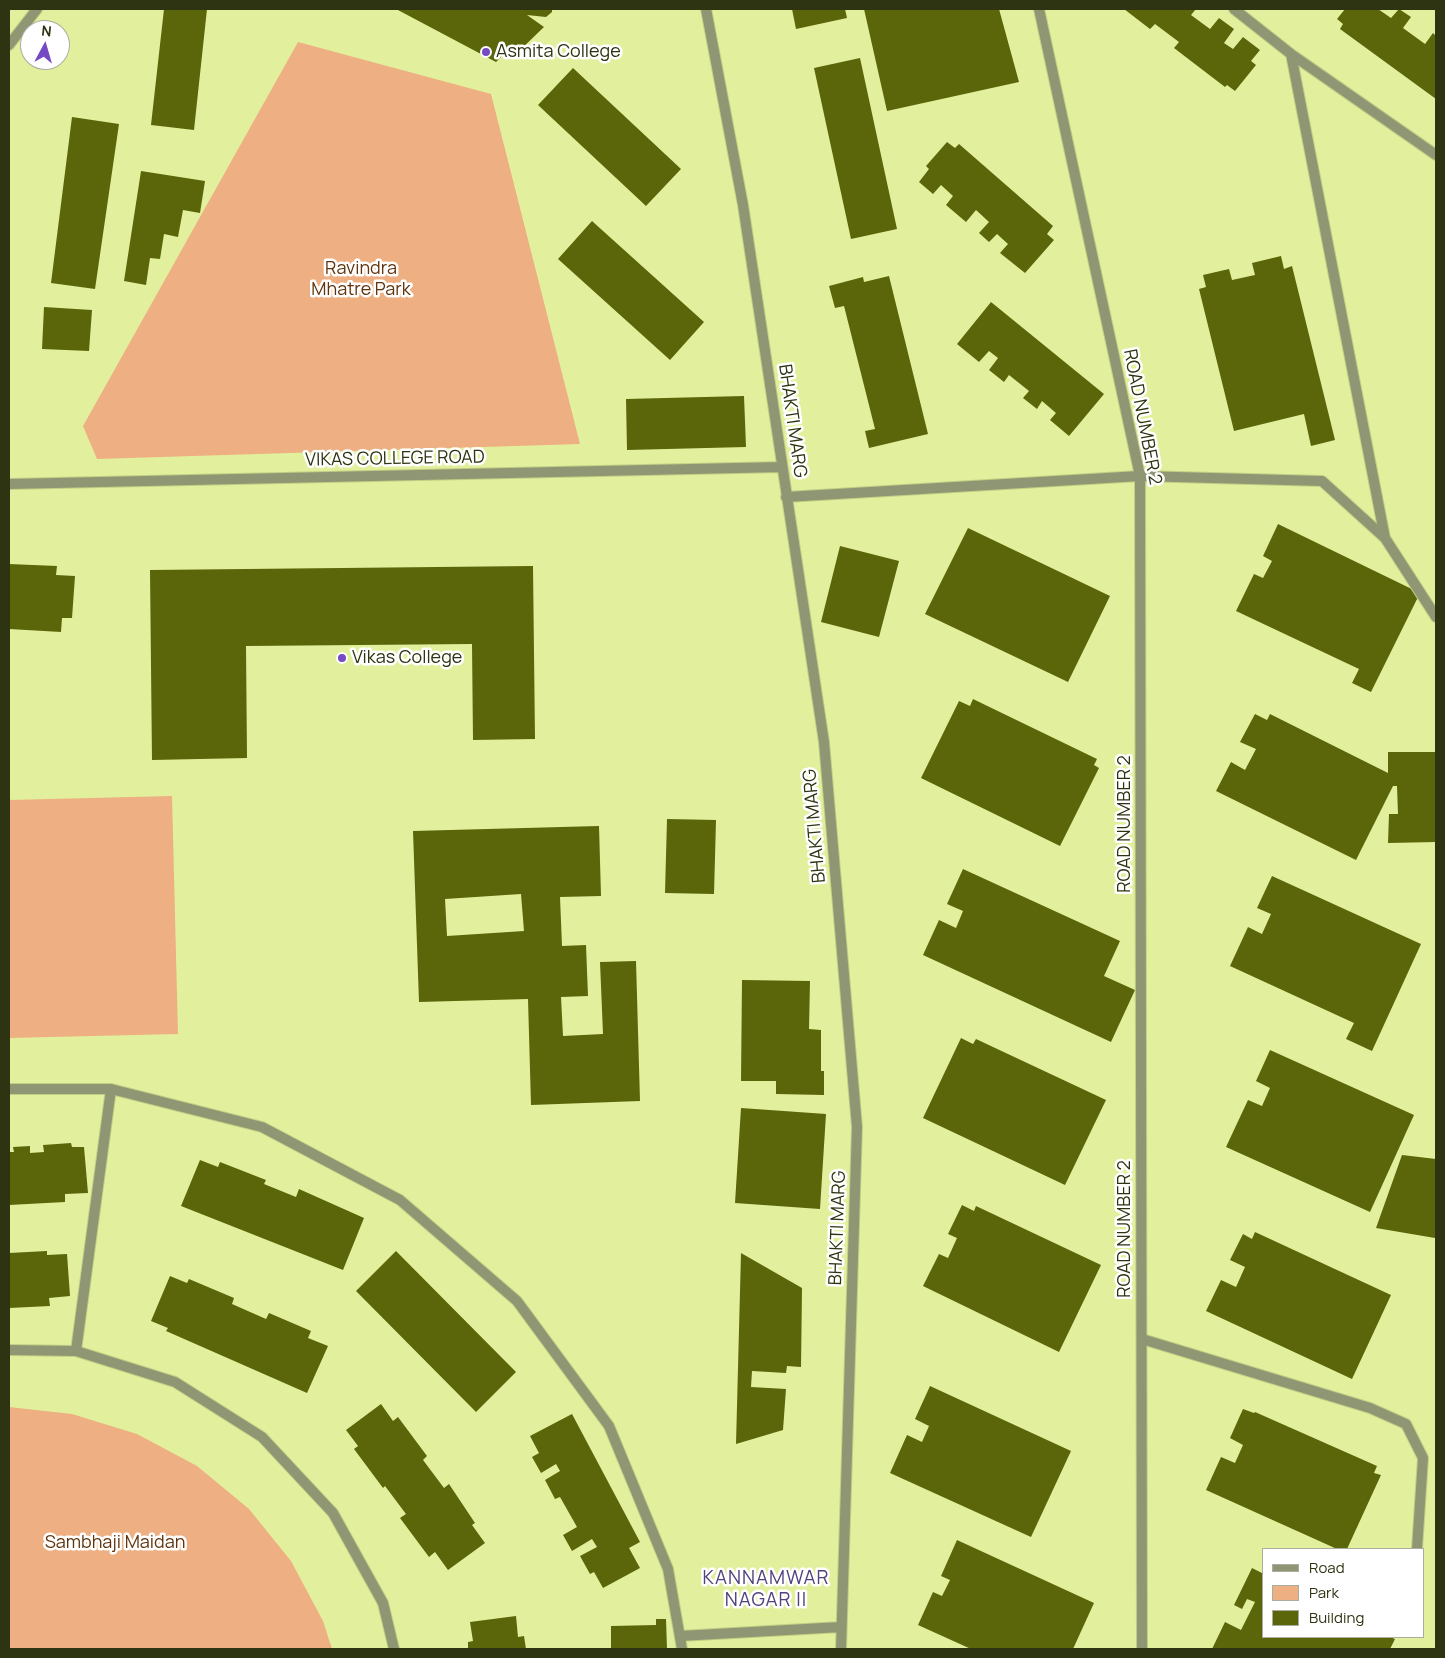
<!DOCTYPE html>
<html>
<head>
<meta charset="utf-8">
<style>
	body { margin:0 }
	#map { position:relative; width:1445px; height:1658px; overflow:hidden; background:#e2f09d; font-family:Manrope,sans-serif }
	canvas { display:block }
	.frame { position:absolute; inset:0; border:10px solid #2e3311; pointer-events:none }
	.legend { position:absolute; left:1262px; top:1548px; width:162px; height:90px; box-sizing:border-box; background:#fff; border:1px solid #abada0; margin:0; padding:6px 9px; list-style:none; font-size:15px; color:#2e3311 }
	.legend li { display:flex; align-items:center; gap:10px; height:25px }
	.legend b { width:25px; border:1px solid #abada0 }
	.north { position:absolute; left:20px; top:20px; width:50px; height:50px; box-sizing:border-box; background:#fff; border:1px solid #abada0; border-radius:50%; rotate:6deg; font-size:14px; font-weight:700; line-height:20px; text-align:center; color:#2e3311 }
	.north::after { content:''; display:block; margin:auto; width:18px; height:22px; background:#754ac2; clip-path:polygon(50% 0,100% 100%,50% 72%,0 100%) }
</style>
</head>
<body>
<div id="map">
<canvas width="1445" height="1658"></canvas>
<div class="frame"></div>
<ul class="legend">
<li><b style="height:6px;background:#8f9674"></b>Road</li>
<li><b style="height:14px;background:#eeaf82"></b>Park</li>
<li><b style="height:14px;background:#5b6509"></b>Building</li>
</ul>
<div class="north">N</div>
</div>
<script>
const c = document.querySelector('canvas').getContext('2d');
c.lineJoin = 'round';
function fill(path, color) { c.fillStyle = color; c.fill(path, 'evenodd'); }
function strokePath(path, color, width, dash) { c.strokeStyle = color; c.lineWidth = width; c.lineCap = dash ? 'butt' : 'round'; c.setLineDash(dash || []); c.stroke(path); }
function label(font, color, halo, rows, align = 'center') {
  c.font = font + ' Manrope,sans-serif'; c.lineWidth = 5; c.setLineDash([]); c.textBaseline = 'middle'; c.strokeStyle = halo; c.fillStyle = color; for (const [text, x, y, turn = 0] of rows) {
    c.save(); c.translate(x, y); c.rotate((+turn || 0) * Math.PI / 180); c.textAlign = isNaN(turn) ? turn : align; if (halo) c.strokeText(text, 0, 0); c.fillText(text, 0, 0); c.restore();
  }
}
const green = new Path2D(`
	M 298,42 L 491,94 L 580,444 L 97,459 L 83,426 Z
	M 172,796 L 178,1034 L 9,1038 L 9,800 Z
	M 9,1407 L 72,1414 L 137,1434 L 197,1466 L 249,1509 L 291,1561 L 323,1621 L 332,1649 L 9,1649 Z`);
const building = new Path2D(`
	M 164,9 L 207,9 L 194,130 L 151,125 Z
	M 396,9 L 552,9 L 552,12 L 546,17 L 527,15 L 544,27 L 517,53 L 509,49 L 496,62 Z
	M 792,9 L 845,9 L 847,18 L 796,29 Z
	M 864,9 L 999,9 L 1019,82 L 887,111 Z
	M 1124,9 L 1196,9 L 1191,15 L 1210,29 L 1219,18 L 1234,29 L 1224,43 L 1233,49 L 1243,37 L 1260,50 L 1251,61 L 1256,65 L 1235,91 L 1227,85 L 1225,87 L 1174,48 L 1179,42 L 1155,24 L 1150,29 Z
	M 1345,9 L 1378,9 L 1391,18 L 1399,9 L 1411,17 L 1403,28 L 1425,44 L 1433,33 L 1436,36 L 1436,99 L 1340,29 L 1343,24 L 1337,19 Z
	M 860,58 L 897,229 L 851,239 L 814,68 Z
	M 573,68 L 681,169 L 646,206 L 538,105 Z
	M 72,117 L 119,124 L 95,289 L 51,283 Z
	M 947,142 L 955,148 L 959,144 L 1053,226 L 1047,234 L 1054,240 L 1025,273 L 1000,253 L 1008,244 L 997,234 L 989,242 L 979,233 L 989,222 L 976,210 L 966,222 L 946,205 L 953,196 L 941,185 L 933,194 L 919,182 L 929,169 L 926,166 Z
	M 141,171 L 205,181 L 200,213 L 183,210 L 178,237 L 164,234 L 160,259 L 150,258 L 146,285 L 124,281 Z
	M 592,221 L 704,322 L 670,360 L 558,259 Z
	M 1281,256 L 1284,269 L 1292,266 L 1335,440 L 1311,446 L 1304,414 L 1234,431 L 1199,289 L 1206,287 L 1203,275 L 1229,269 L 1232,280 L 1255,275 L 1252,263 Z
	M 889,276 L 928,434 L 869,448 L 865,431 L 875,429 L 844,306 L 835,308 L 829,286 L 863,277 L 864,282 Z
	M 991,302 L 1104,394 L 1069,436 L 1050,420 L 1056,413 L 1042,401 L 1037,409 L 1023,398 L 1029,391 L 1009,375 L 1004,382 L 989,370 L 998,358 L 989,351 L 979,362 L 957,344 Z
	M 44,307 L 92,310 L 89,351 L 42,349 Z
	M 744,396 L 746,447 L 627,450 L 626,399 Z
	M 1278,524 L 1420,593 L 1371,692 L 1352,683 L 1359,669 L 1236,611 L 1254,574 L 1263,578 L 1272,561 L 1263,556 Z
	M 968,528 L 1110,596 L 1068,682 L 925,614 Z
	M 840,546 L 899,561 L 879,637 L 821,622 Z
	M 9,564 L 57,566 L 56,575 L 75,576 L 72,618 L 62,618 L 61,632 L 9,629 Z
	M 533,566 L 535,739 L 473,740 L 472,644 L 246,646 L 247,758 L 152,760 L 150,570 Z
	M 973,699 L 1097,759 L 1094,765 L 1099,768 L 1060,846 L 921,778 L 959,701 L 970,706 Z
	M 1255,714 L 1267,720 L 1270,714 L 1388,773 L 1388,752 L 1436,752 L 1436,842 L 1388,843 L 1389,814 L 1398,814 L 1397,786 L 1393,786 L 1356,860 L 1216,791 L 1231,762 L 1245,770 L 1256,749 L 1240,742 Z
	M 667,819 L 716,820 L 714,894 L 665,893 Z
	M 599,826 L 601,896 L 560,897 L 562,946 L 586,945 L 588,996 L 561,997 L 563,1036 L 603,1034 L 600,962 L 636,961 L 640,1101 L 531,1105 L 528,999 L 419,1002 L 413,831 ZM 521,894 L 524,931 L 447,936 L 445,899 Z
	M 963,869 L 1120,941 L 1104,976 L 1135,990 L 1111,1042 L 923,955 L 939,920 L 956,928 L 963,911 L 947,904 Z
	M 1272,876 L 1421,944 L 1372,1051 L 1346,1039 L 1354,1023 L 1230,966 L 1248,927 L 1262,934 L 1271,914 L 1257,908 Z
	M 742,980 L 810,981 L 809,1029 L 821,1030 L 821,1071 L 824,1071 L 824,1095 L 776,1094 L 776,1081 L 741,1081 Z
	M 961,1038 L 973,1044 L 976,1039 L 1106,1100 L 1065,1185 L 923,1118 Z
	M 1270,1050 L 1414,1115 L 1370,1212 L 1226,1147 L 1248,1100 L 1262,1106 L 1270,1088 L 1256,1081 Z
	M 741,1108 L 826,1114 L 820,1209 L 735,1203 Z
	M 71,1143 L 72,1147 L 84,1147 L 88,1193 L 65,1194 L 65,1202 L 9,1205 L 9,1152 L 14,1152 L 13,1147 L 30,1146 L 30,1153 L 44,1152 L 43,1145 Z
	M 1402,1155 L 1436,1159 L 1435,1238 L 1376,1228 Z
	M 200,1160 L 218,1167 L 220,1162 L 266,1180 L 264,1184 L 296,1197 L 299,1189 L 364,1218 L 343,1270 L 181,1206 Z
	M 962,1205 L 974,1211 L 976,1206 L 1101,1265 L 1059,1352 L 923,1286 L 939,1254 L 948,1258 L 957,1238 L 948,1234 Z
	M 1255,1232 L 1391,1295 L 1352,1379 L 1206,1311 L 1221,1280 L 1236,1287 L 1245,1267 L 1230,1260 L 1243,1234 L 1252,1239 Z
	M 47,1251 L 47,1255 L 67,1254 L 70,1296 L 49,1298 L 50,1306 L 9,1308 L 9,1253 Z
	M 396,1251 L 516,1372 L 476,1412 L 356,1291 Z
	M 741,1253 L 802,1288 L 801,1367 L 787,1366 L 786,1373 L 752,1371 L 751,1387 L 786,1389 L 783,1430 L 736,1444 Z
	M 170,1276 L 187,1283 L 189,1279 L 234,1298 L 232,1304 L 266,1319 L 269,1313 L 311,1331 L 308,1338 L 328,1346 L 307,1393 L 166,1331 L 168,1328 L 151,1321 Z
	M 930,1386 L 1071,1451 L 1031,1537 L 890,1473 L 907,1435 L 922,1442 L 929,1426 L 915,1419 Z
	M 381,1404 L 393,1421 L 398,1417 L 427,1456 L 423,1460 L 444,1488 L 449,1484 L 475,1523 L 472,1525 L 485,1543 L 448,1570 L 435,1552 L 429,1557 L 400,1518 L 406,1514 L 385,1486 L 383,1488 L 354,1449 L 358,1446 L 346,1430 Z
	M 1243,1409 L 1254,1413 L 1255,1412 L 1377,1466 L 1374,1473 L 1381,1475 L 1347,1549 L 1337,1549 L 1206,1490 L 1221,1457 L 1235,1463 L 1243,1445 L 1230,1438 Z
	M 572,1414 L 640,1542 L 629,1548 L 640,1568 L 603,1588 L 594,1572 L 590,1574 L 580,1556 L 597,1547 L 592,1539 L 572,1551 L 563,1535 L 577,1527 L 560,1497 L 555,1499 L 545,1480 L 560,1471 L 556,1464 L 541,1473 L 532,1457 L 539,1453 L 530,1436 Z
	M 957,1540 L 1094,1603 L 1073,1649 L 971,1649 L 918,1625 L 933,1592 L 942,1596 L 950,1580 L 941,1576 Z
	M 1252,1568 L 1264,1574 L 1264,1637 L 1390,1637 L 1395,1639 L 1390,1649 L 1212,1649 L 1225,1622 L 1241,1630 L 1255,1602 L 1247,1599 L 1242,1609 L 1234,1605 Z
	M 516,1616 L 518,1637 L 524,1636 L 526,1649 L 468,1649 L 468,1642 L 473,1641 L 470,1622 Z
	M 656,1619 L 666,1619 L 667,1649 L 611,1649 L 611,1626 L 656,1625 Z`);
const service = new Path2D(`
	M 1142,1339 L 1370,1408 L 1406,1424 L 1423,1458 L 1417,1549`);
const minor = new Path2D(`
	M 706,9 L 743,205 L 824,742 L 857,1127 L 841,1649
	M 1234,9 L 1291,54 L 1436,155
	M 1291,54 L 1385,538
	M 9,484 L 782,467
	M 786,497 L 1140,476 L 1322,481 L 1385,538 L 1436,617
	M 9,1089 L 111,1089 L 262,1127 L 400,1200 L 517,1301 L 609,1426 L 668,1569 L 682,1649
	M 9,1350 L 76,1351 L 175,1382 L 262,1437 L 333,1513 L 383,1603 L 394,1649
	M 76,1351 L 111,1089
	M 680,1636 L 841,1627`);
const tertiary = new Path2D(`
	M 1039,9 L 1140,476 L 1142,1649
	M 9,45 L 37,9`);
const markers = [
	[486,52,5,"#754ac2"],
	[342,658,5,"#754ac2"]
];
const poiNames = [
	["Asmita College",496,52],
	["Vikas College",352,658]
];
const parkNames = [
	["Ravindra",361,269],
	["Mhatre Park",361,290],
	["Sambhaji Maidan",115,1543]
];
const streetNames = [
	["ROAD NUMBER 2",1142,417,79],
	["BHAKTI MARG",792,421,82],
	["VIKAS COLLEGE ROAD",395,459,-1],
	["ROAD NUMBER 2",1125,824,-90],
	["BHAKTI MARG",815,826,-95],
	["BHAKTI MARG",838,1228,-88],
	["ROAD NUMBER 2",1125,1229,-90]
];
const neighbourhoodNames = [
	["KANNAMWAR",766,1579],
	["NAGAR II",766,1601]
];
fill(green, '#eeaf82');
fill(building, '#5b6509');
strokePath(service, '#c2ce84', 12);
strokePath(minor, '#c2ce84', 12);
strokePath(tertiary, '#c2ce84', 12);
strokePath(service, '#8f9674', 10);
strokePath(minor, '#8f9674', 10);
strokePath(tertiary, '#8f9674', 10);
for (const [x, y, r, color] of markers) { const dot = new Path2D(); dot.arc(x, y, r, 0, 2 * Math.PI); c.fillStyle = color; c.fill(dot); strokePath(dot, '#fff', 2); }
label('18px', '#2e3311', '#fff', poiNames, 'left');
label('18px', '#60330c', '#fff', parkNames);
label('18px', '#2e3311', '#fff', streetNames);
c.letterSpacing = '1px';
label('19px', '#54427f', '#fff', neighbourhoodNames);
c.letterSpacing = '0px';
</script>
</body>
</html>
